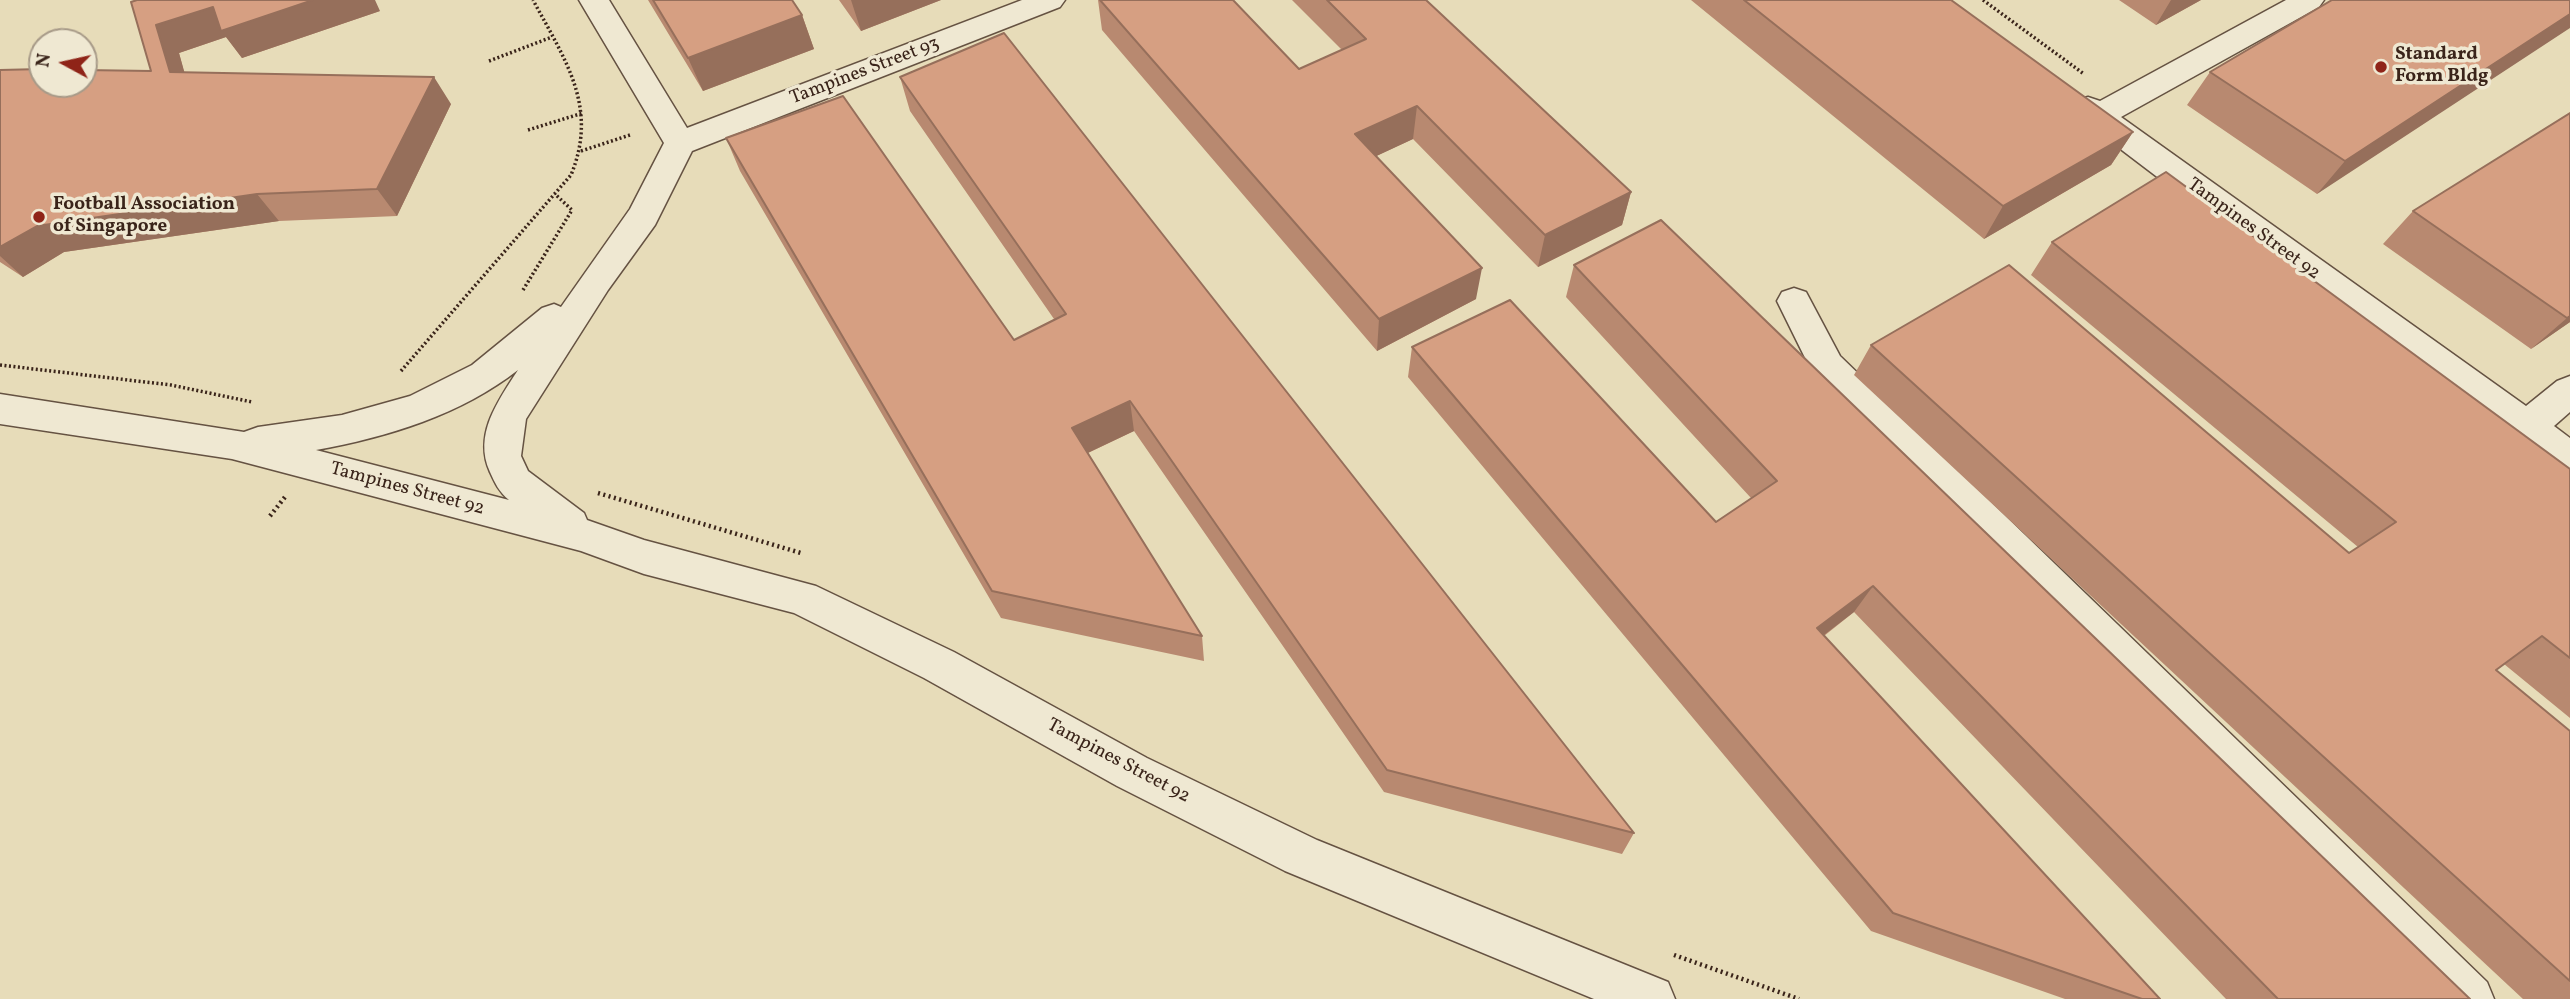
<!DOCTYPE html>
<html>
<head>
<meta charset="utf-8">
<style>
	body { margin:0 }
	#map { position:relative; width:2570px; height:999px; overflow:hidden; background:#e7dcb9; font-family:Vollkorn,serif }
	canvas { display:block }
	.north { position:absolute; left:28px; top:28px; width:70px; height:70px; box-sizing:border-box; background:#efe8d2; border:2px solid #a79a88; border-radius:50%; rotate:278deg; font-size:19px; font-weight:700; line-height:28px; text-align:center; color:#3a241a }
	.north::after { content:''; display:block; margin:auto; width:24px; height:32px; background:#8f2418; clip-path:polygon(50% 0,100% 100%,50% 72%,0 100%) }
</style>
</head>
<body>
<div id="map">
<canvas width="2570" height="999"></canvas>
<div class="north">N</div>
</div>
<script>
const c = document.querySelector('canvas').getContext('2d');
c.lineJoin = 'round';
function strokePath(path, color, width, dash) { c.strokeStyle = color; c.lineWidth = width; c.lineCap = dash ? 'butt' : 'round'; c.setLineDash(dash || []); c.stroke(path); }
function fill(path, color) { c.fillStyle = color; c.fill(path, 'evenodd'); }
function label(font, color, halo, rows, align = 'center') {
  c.font = font + ' Vollkorn,serif'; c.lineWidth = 7; c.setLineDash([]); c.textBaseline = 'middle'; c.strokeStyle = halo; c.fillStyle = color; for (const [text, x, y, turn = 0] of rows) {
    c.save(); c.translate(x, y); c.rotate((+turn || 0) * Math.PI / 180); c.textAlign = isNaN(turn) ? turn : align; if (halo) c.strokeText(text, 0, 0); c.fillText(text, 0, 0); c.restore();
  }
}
const pathFar1 = new Path2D(`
	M 1983,0 L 2084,74
	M 489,61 L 552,37
	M 528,130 L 583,113
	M 581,151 L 630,135
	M 523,290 L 572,210 L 555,194
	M 0,365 L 171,385 L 252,402
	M 401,371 L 571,175 C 599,107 565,60 533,0`);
const path = new Path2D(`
	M 598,493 L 801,553
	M 270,516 L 285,497
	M 1674,955 L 1799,999`);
const minor = new Path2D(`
	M 579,0 L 609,0 L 687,128 L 1022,0 L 1065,0 L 1060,7 L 692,151 L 655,225 L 608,290 L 526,419 L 521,456 L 528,471 L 584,513 L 587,520 L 644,540 L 816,586 L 954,652 L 1147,758 L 1317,840 L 1668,982 L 1675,999 L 1594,999 L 1285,871 L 1117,786 L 924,678 L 794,613 L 644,574 L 581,551 L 232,459 L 0,424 L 0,394 L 244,432 L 258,427 L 342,415 L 410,396 L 472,365 L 542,308 L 554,304 L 561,307 L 630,209 L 664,143 ZM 518,370 C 498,401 473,435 490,472 C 495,483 499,492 509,500 L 316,450 C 388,437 460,415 518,370 Z
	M 2286,0 L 2324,0 L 2319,7 L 2121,117 L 2526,406 L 2557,381 L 2570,376 L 2570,412 L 2554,426 L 2570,438 L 2570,474 L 2557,469 L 2231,233 L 2077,116 L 2072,108 L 2077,100 L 2088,97 L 2100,101 Z
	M 1794,288 L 1806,292 L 1840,356 L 2487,982 L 2494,999 L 2437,999 L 1814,376 L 1777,301 L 1782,292 Z`);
const wall = new Path2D(`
	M 137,0 L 380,11 L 242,58 L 226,37 L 179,53 L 184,72 L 451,104 L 397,216 L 279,221 L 64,252 L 23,277 L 0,262 L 0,70 L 151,71 Z
	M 648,0 L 792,0 L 802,15 L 814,49 L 703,91 Z
	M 839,0 L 941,0 L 861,31 Z
	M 1098,0 L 1233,0 L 1299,69 L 1342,50 L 1292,0 L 1426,0 L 1631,192 L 1622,225 L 1538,267 L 1413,139 L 1376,156 L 1476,299 L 1377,351 L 1102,30 Z
	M 1691,0 L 1951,0 L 2133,132 L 2111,165 L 1984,239 Z
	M 2119,0 L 2201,0 L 2156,25 Z
	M 2570,0 L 2317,194 L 2187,105 L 2210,72 Z
	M 900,77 L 1634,833 L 1622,854 L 1384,792 L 1134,431 L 1088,453 L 1202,636 L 1204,661 L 1001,618 L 740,171 L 726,138 L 1014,340 L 1054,319 L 910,111 Z
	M 2570,113 L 2570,322 L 2531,349 L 2383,244 L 2413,211 Z
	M 2052,242 L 2570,469 L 2570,718 L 2504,664 L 2496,670 L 2570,731 L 2570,999 L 2523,999 L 1854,375 L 1871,345 L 2349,553 L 2358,547 L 2031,275 Z
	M 1574,265 L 2470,999 L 2226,999 L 1854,612 L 1824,636 L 2160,999 L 2065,999 L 1871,931 L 1408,377 L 1412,347 L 1716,522 L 1751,498 L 1566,297 Z`);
const shadedWall = new Path2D(`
	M 313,0 L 375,0 L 380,11 L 242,58 L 226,37 L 179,53 L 192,99 L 170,72 L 156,25 L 213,7 Z
	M 851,0 L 941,0 L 861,31 Z
	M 2171,0 L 2201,0 L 2156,25 Z
	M 2570,14 L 2570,28 L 2317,194 L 2345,161 Z
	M 802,15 L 814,49 L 703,91 L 688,58 Z
	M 434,77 L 451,104 L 397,216 L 377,189 Z
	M 1417,106 L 1413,139 L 1353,167 L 1355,134 Z
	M 2133,132 L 2111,165 L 1984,239 L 2003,206 Z
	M 1631,192 L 1622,225 L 1538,267 L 1545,235 Z
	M 257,194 L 279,221 L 64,252 L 23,277 L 0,256 L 0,247 L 37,226 Z
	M 1482,268 L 1476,299 L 1377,351 L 1379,319 Z
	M 2570,316 L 2570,322 L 2531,349 L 2567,318 Z
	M 1130,401 L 1134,431 L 1079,457 L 1072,428 Z
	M 1873,586 L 1854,612 L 1799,654 L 1817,628 Z`);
const building = new Path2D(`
	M 137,0 L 313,0 L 221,31 L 213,7 L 156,25 L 170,72 L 434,77 L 377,189 L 257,194 L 37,226 L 0,247 L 0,70 L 42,69 L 42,84 L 84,84 L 84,70 L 151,71 L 131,2 Z
	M 653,0 L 792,0 L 802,15 L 688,58 Z
	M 1100,0 L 1233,0 L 1299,69 L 1366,39 L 1327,0 L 1426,0 L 1631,192 L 1545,235 L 1417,106 L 1355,134 L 1482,268 L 1379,319 Z
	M 1744,0 L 1951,0 L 2133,132 L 2003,206 Z
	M 2332,0 L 2570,0 L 2570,14 L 2345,161 L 2210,72 Z
	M 1004,33 L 1634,833 L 1387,770 L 1130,401 L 1072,428 L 1202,636 L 992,591 L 726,138 L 843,96 L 1014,340 L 1066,314 L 900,77 Z
	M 2570,113 L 2570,316 L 2567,318 L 2413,211 Z
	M 2166,172 L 2570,469 L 2570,658 L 2542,636 L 2496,670 L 2570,731 L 2570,981 L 1871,345 L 2009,265 L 2349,553 L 2396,522 L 2052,242 Z
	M 1661,220 L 2470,999 L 2278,999 L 1873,586 L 1817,628 L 2160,999 L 2142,999 L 1893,913 L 1412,347 L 1510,300 L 1716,522 L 1777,481 L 1574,265 Z`);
const markers = [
	[2381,67,7,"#8f2418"],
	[39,217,7,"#8f2418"]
];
const poiNames = [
	["Standard",2395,56],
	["Form Bldg",2395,78],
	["Football Association",53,206],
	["of Singapore",53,228]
];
const streetNames = [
	["Tampines Street 93",865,72,-21],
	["Tampines Street 92",2253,230,36],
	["Tampines Street 92",407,490,15],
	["Tampines Street 92",1118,762,28]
];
strokePath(minor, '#655242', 3);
strokePath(pathFar1, '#3a241a', 3.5, [2, 2.5]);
strokePath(path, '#3a241a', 4.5, [2, 3.5]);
fill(minor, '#efe8d2');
fill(wall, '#b88970');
fill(shadedWall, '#966f5b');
fill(building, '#d69f82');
strokePath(building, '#966f5b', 2);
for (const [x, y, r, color] of markers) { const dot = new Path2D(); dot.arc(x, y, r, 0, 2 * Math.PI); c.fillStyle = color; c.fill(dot); strokePath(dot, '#efe8d2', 2.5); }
label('bold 19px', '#3a241a', '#efe8d2', poiNames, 'left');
label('19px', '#3a241a', '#efe8d2', streetNames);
</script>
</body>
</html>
